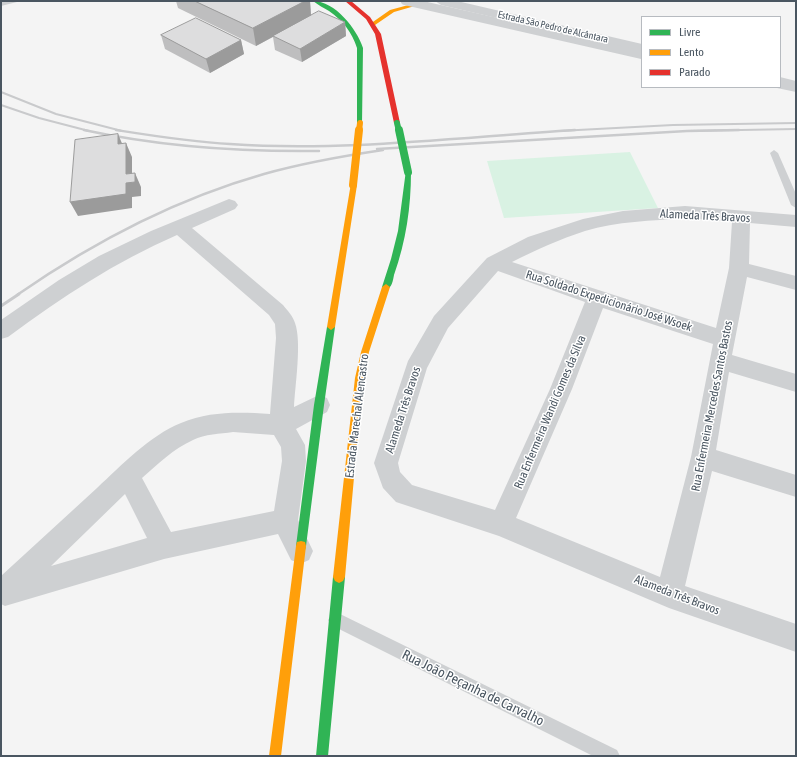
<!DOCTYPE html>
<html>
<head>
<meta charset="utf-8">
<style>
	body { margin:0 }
	#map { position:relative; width:797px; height:757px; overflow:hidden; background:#f4f4f4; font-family:"Asap Condensed",sans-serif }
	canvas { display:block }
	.frame { position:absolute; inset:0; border:2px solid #4a5661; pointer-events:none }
	.legend { position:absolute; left:641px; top:16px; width:140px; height:72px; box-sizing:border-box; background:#fff; border:1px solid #b7bbc0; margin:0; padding:5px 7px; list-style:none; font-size:12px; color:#4a5661 }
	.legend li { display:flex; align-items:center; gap:8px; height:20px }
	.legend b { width:20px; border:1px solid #b7bbc0 }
</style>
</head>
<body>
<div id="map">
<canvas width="797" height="757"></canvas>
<div class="frame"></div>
<ul class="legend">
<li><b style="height:5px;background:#30b455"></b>Livre</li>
<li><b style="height:5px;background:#ff9f0a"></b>Lento</li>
<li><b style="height:5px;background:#e5322d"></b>Parado</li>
</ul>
</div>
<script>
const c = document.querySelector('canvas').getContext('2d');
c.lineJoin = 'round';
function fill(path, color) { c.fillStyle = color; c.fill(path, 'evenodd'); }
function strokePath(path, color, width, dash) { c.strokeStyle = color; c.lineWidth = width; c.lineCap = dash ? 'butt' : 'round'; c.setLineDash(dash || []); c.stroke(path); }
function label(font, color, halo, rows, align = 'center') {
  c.font = font + ' "Asap Condensed",sans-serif'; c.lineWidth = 3; c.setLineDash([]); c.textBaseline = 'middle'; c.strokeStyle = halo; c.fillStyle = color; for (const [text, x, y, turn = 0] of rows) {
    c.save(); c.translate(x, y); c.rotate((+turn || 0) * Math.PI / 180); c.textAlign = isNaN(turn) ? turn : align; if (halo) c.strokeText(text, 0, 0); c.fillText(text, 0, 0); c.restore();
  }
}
const green = new Path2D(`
	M 630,152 L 658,208 L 504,218 L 487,161 Z`);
const lane = new Path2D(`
	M 18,1 L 17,2 L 1,6 L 1,2 Z
	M 780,84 L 796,88 L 796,92 L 777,88 L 780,87 Z
	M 774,150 L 778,153 L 796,194 L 796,208 L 791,205 L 770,153 Z
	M 336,612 L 617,750 L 620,756 L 593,756 L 331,625 L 328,620 L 331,615 Z`);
const street = new Path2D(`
	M 435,1 L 457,1 L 642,44 L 642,52 L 441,5 Z
	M 780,77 L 796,81 L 796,89 L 780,85 Z
	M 229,199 L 235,201 L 238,205 L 235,209 L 192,228 L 283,305 C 287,310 293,316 295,323 C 302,342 295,386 294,407 L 319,395 L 327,398 L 330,405 L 327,412 L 296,429 L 305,445 L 306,461 L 298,520 L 313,551 L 309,560 L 300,564 L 291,560 L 278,534 L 164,559 L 5,606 L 1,604 L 1,576 C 33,547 65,517 97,488 C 122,465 149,436 181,423 C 210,411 239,412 270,414 L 276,338 L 275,324 L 269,315 L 177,235 C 115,262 62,297 8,337 L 1,339 L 1,320 L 59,280 L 99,256 L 151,231 ZM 233,432 L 274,435 L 281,447 L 282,461 L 274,511 L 171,532 L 142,478 C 158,464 173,449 193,440 C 205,434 220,434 233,432 ZM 125,494 L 147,538 L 51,566 Z
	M 685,206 L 796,215 L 796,227 L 750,223 L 749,264 L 796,276 L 796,290 L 747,277 L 732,355 L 796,374 L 796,392 L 729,372 L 716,450 L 796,475 L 796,497 L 712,471 L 685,586 L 796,624 L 796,652 L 669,608 L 499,536 L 396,502 L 383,488 L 374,463 L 408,361 L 434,316 L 487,258 L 528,237 L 583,219 L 623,211 ZM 685,218 L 732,222 L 729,268 L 716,328 L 512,262 C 536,250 560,239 585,231 C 617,221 652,221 685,218 ZM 498,271 L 585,302 L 550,389 L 495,510 L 412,485 L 400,472 L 398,463 L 427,368 L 448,328 ZM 603,308 L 713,344 L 691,457 L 660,577 L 516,518 L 572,389 Z`);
const fast = new Path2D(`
	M 313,1 C 335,1 357,29 363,48 L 362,124 L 357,123 L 357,48 C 352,32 343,21 329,11 C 324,8 318,5 313,1 Z
	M 406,170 L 408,170 L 411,172 C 411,207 406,241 394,275 C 393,280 392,288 386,290 L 382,287 L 391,259 L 398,231 Z
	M 331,324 L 335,327 L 324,405 L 306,546 L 305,550 L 301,551 L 297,550 L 296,546 L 314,405 L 327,327 Z
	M 339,571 L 343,573 L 345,577 L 328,756 L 316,756 L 333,577 L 335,573 Z`);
const slow = new Path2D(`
	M 423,1 L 432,1 L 394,12 L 375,25 L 370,24 L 390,10 Z
	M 351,183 L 355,183 L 357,185 L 335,327 L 331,330 L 327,327 Z
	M 386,284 L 390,287 L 369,352 L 363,378 L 345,577 L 343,581 L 339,583 L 335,581 L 333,577 L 355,378 L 361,352 L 382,287 Z
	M 301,541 L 305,542 L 306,546 L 281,756 L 269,756 L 296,546 L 297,542 Z`);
const jam = new Path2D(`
	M 345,1 L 351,1 L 370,17 L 381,34 L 400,123 L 399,124 L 394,123 L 375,34 L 366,19 Z`);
const railFar2 = new Path2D(`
	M 1,92 L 56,114 L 122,131
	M 1,105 L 39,118 L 89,131
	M 559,131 L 673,125 L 796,123
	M 686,131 L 796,129`);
const railFar1 = new Path2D(`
	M 84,130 C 162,147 239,152 319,151
	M 116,130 C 154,136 191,142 230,144 C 342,152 462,137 575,130
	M 377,149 L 687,131 L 739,130
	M 17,295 C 92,243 176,199 264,174 C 303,163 343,156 383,150`);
const rail = new Path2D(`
	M 1,306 L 19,294`);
const laneBridge = new Path2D(`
	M 405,1 L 642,55`);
const fastBridgeFar1 = new Path2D(`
	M 397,123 L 399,131`);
const fastBridge = new Path2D(`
	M 399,130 L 408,172`);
const slowBridgeFar1 = new Path2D(`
	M 359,131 L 360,123`);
const slowBridge = new Path2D(`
	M 353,185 L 359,130`);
const wall = new Path2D(`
	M 176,1 L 310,1 L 311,15 L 345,22 L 346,36 L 302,62 L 275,50 L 273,37 L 256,46 L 178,8 Z
	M 161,35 L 241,40 L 244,54 L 210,73 L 165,49 Z`);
const shadedWall = new Path2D(`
	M 305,1 L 310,1 L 311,16 L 256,46 L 253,28 Z
	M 345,22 L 346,36 L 302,62 L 300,49 Z
	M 241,40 L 244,54 L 210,73 L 206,59 Z
	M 118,134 L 124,148 L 118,144 Z
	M 126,143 L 132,157 L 132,183 L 135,173 L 141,187 L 141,196 L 132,197 L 132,208 L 78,216 L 70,202 L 126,174 Z`);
const building = new Path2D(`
	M 195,1 L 305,1 L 253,28 Z
	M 319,11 L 345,22 L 300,49 L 273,36 Z
	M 196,18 L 241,40 L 206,59 L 161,35 Z
	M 118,134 L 118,144 L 126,143 L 126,174 L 135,173 L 135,182 L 126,183 L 126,194 L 70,202 L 75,140 Z`);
const farStreetnames = [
	["Estrada São Pedro de Alcântara",553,27,13]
];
const streetNames = [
	["Alameda Três Bravos",705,216,3],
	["Rua Soldado Expedicionário José Wsoek",609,301,18],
	["Rua Enfermeira Mercedes Santos Bastos",712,406,-79],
	["Alameda Três Bravos",403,410,-72],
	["Rua Enfermeira Wandi Gomes da Silva",550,412,-67],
	["Estrada Marechal Alencastro",357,416,-83],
	["Alameda Três Bravos",677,595,21]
];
const nearStreetnames = [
	["Rua João Peçanha de Carvalho",473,688,26]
];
fill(green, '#d9f2e3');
fill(lane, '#ced0d2');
fill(street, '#ced0d2');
fill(fast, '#30b455');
fill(slow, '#ff9f0a');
fill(jam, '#e5322d');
strokePath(railFar2, '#c9cacc', 2);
strokePath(railFar1, '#c9cacc', 2.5);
strokePath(rail, '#c9cacc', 3);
strokePath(laneBridge, '#ced0d2', 8);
strokePath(fastBridgeFar1, '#30b455', 6);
strokePath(fastBridge, '#30b455', 8);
strokePath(slowBridgeFar1, '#ff9f0a', 6);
strokePath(slowBridge, '#ff9f0a', 8);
fill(wall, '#bebebf');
fill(shadedWall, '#9b9b9b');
fill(building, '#ddddde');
strokePath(building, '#9b9b9b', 1);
label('10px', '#4a5661', '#fff', farStreetnames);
label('12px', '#4a5661', '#fff', streetNames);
label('14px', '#4a5661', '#fff', nearStreetnames);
</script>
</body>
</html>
